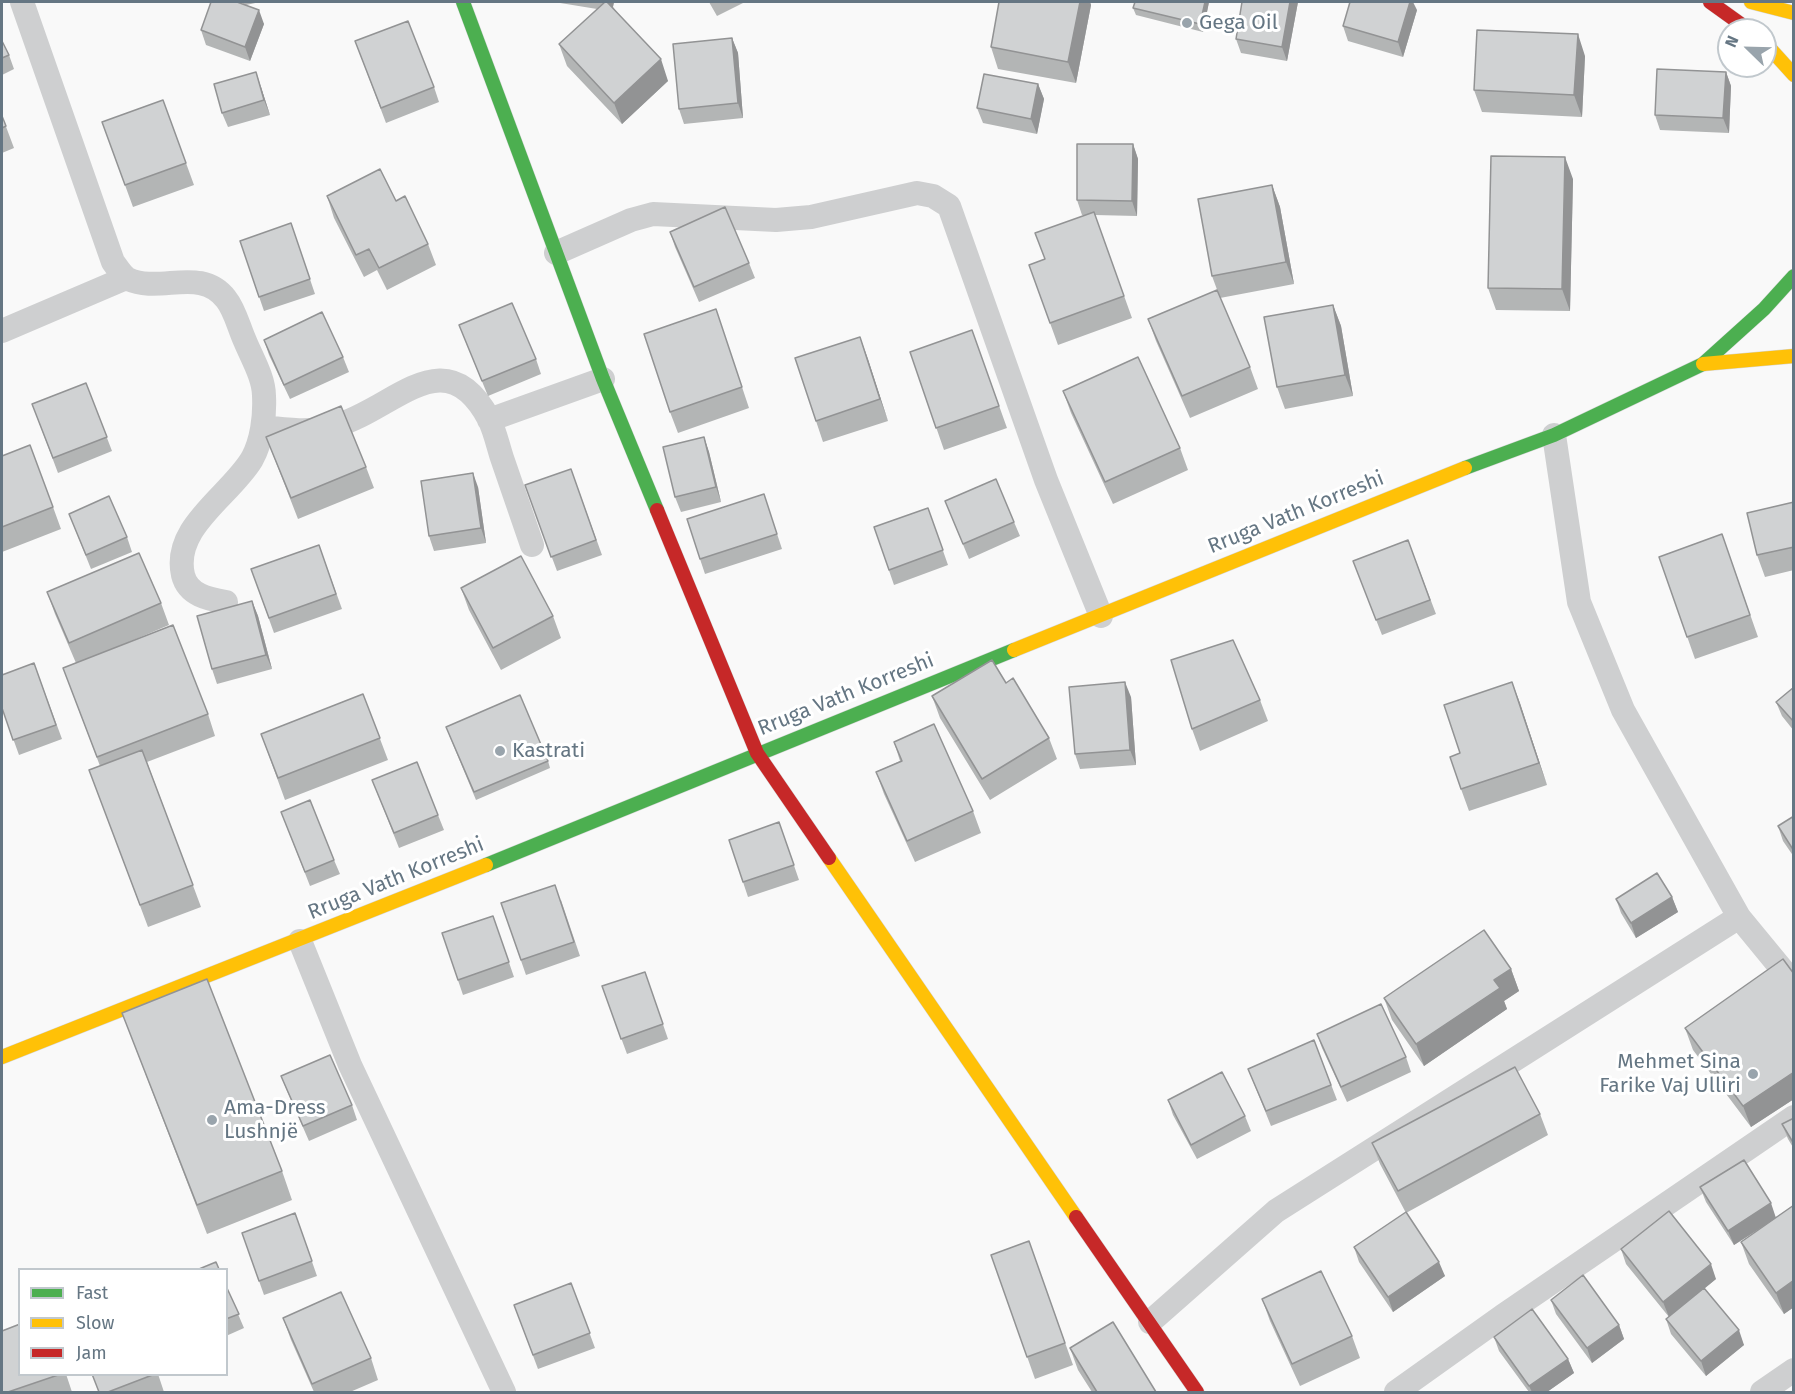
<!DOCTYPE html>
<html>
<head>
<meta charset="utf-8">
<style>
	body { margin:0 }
	#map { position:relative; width:1795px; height:1394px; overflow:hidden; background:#f9f9f9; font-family:"Fira Sans",sans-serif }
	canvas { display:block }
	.frame { position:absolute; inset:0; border:3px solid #657683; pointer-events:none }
	.legend { position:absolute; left:18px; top:1268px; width:210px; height:108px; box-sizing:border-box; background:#fff; border:2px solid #c1c8cd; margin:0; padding:8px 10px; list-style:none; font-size:18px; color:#657683 }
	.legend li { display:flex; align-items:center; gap:12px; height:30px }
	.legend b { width:30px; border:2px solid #c1c8cd }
	.north { position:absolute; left:1717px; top:18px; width:60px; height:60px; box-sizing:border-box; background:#fff; border:2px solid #c1c8cd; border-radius:50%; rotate:293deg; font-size:16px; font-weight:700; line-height:24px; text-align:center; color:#657683 }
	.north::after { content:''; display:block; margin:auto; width:21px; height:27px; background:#99a4ac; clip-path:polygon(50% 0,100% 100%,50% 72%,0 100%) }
</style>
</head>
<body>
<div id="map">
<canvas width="1795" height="1394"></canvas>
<div class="frame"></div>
<ul class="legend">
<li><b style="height:8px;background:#4caf50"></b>Fast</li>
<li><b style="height:8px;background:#ffc107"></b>Slow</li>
<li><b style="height:8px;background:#c62828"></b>Jam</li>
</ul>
<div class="north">N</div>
</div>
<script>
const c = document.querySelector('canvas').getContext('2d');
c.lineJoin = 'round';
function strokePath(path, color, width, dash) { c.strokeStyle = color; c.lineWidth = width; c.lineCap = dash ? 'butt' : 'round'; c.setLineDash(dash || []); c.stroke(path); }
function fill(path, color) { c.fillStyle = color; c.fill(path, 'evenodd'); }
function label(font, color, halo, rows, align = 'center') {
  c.font = font + ' "Fira Sans",sans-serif'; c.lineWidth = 6; c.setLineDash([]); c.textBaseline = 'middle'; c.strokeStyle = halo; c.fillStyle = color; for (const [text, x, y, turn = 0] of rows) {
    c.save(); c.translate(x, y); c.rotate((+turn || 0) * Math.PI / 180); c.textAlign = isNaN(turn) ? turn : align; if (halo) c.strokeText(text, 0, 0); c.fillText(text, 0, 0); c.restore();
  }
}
const street = new Path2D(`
	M 22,2 L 113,262 C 117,267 122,276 128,279 C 160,294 201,266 226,299 C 235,310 239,328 245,341 C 252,358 264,378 264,396 C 265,416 262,441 252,459 C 230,496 172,527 183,575 C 188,595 208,599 226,602
	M 556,253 L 631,220 L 653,214 L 776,220 L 811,217 L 917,193 L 933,196 L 949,206 L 1046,480 L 1101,616
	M 2,331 L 126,278
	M 489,420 L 603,379
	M 263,427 C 287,430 311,433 335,426 C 395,409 445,337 489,419 C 495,431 498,446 502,458 C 512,487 522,516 532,545
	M 1554,435 L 1579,602 L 1623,710 L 1739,917 L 1794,984
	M 300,941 L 350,1065 L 504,1392
	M 1150,1322 L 1276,1211 L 1739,917
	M 1396,1392 L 1504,1315 L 1794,1117
	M 1762,1392 L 1794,1370`);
const fast = new Path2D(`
	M 463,2 L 603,379 L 657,510
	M 1465,468 L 1554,435 L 1703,364 L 1764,309 L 1794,276
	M 486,865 L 1014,650`);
const slow = new Path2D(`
	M 1751,2 L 1794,13
	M 1765,43 L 1794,75
	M 1703,364 L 1794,356
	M 1014,650 L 1465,468
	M 829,858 L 1076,1217
	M 2,1057 L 486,865`);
const jam = new Path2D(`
	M 1710,2 L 1749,30
	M 657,510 L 757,753 L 829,858
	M 1076,1217 L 1197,1392`);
const wall = new Path2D(`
	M 242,2 L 260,2 L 246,5 L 264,24 L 250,61 L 206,45 L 201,30 L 243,4 Z
	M 554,2 L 614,2 L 613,7 L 668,81 L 622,124 L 567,66 L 559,44 L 597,9 Z
	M 709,2 L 745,2 L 717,16 Z
	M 999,2 L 1090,2 L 1091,5 L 1076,83 L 998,69 L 991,47 Z
	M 1135,2 L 1209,2 L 1203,32 L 1136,15 L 1133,8 Z
	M 1242,2 L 1298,2 L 1287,61 L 1241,53 L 1236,39 Z
	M 1417,10 L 1403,57 L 1348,41 L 1343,26 Z
	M 732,38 L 738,53 L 743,118 L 684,124 L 679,109 Z
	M 2,41 L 9,55 L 14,69 L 2,75 Z
	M 355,41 L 434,87 L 439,102 L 386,123 Z
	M 1585,56 L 1582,117 L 1482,112 L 1474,90 Z
	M 1726,72 L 1731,86 L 1729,133 L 1660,130 L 1655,115 Z
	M 1038,84 L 1044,99 L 1037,134 L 983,123 L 977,108 Z
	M 261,87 L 270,115 L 228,127 L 222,113 Z
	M 163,100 L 194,185 L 133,207 L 102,122 Z
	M 2,116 L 14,148 L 2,153 Z
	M 1133,144 L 1138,159 L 1137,216 L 1095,215 L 1132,318 L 1058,345 L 1029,265 L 1045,259 L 1086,215 L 1082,215 L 1077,200 Z
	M 1573,179 L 1570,311 L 1496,310 L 1488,288 Z
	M 1272,185 L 1280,207 L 1294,284 L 1220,298 L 1250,367 L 1258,389 L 1190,418 L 1156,341 L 1148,319 L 1219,295 L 1212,276 Z
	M 327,196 L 396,201 L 428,244 L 436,265 L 387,290 L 377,270 L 364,277 L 334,218 Z
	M 291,223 L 315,294 L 264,311 L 240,241 Z
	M 670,232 L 749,263 L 755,278 L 699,302 L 675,247 Z
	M 1333,305 L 1341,326 L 1353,396 L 1285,409 L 1277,387 Z
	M 716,309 L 749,408 L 678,433 L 670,412 Z
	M 459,325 L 536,359 L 541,374 L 488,396 Z
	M 972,330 L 1007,428 L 944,450 L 910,352 Z
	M 860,337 L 888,421 L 823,442 L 816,421 Z
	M 264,340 L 343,357 L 349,372 L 290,399 L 269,355 Z
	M 86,383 L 112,451 L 58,473 L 32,404 Z
	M 1063,391 L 1180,448 L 1188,470 L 1113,504 L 1071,413 Z
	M 266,437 L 366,467 L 374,488 L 298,519 Z
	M 704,437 L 709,452 L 721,502 L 681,512 L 675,497 Z
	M 2,456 L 53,507 L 61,529 L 2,552 Z
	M 571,469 L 602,555 L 557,571 L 525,485 Z
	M 478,487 L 486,543 L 434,551 L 429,536 Z
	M 764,494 L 782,549 L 705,574 L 700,559 Z
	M 945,501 L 1014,522 L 1020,536 L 969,559 Z
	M 1794,502 L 1794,570 L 1765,577 L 1757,555 Z
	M 928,508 L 948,565 L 894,585 L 874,527 Z
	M 69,514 L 127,537 L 132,552 L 91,569 Z
	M 1722,534 L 1758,637 L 1695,659 L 1659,557 Z
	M 1408,540 L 1436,614 L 1382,635 L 1353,561 Z
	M 319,545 L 342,609 L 274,633 L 251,569 Z
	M 461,588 L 553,616 L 561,638 L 501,670 L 469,610 Z
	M 47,592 L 161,603 L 169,625 L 110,650 L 208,714 L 215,736 L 147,762 L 201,907 L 148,927 L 89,770 L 100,766 L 63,668 L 76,663 L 55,614 Z
	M 252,601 L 258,616 L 272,669 L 217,684 L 212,669 Z
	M 34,663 L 62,739 L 19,755 L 2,708 Z
	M 1512,682 L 1547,785 L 1469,811 L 1461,789 L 1460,753 Z
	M 1006,683 L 1049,738 L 1057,759 L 990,800 L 940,718 L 932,696 Z
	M 1794,687 L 1794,731 L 1782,716 L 1776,702 Z
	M 363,694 L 388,760 L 285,800 L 261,734 Z
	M 1131,697 L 1136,765 L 1080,769 L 1075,754 Z
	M 1260,700 L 1268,721 L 1200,751 L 1192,729 Z
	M 449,735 L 548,761 L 550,768 L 476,800 Z
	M 894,742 L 973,811 L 981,833 L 915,862 L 884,794 L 876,772 L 900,761 Z
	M 372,780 L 438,815 L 444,830 L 399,848 Z
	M 281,812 L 334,860 L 340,874 L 310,886 Z
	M 1794,816 L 1794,857 L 1783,841 L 1778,826 Z
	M 779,822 L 799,880 L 748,897 L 729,840 Z
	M 1672,897 L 1678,912 L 1636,938 L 1621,913 L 1616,899 Z
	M 561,900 L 580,956 L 526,975 L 501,903 Z
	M 493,916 L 514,977 L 463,995 L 442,933 Z
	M 1511,969 L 1519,991 L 1504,1001 L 1507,1009 L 1424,1066 L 1392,1020 L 1384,998 Z
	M 645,972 L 668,1039 L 627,1054 L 602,986 Z
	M 1794,974 L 1794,1099 L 1751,1127 L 1693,1050 L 1685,1028 Z
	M 122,1013 L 282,1171 L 292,1200 L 207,1234 Z
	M 1317,1034 L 1406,1057 L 1411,1072 L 1347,1102 L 1322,1048 Z
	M 1314,1040 L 1337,1100 L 1271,1126 L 1248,1069 Z
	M 281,1076 L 352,1105 L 357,1120 L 309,1141 L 287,1091 Z
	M 1168,1100 L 1245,1116 L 1251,1131 L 1197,1159 L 1173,1115 Z
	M 1540,1114 L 1548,1135 L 1406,1213 L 1445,1276 L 1393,1312 L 1359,1262 L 1354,1247 L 1406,1213 L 1380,1164 L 1372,1143 Z
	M 1794,1118 L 1794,1149 L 1788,1139 L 1782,1124 Z
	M 1700,1187 L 1776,1217 L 1794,1205 L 1794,1307 L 1784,1314 L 1749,1264 L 1741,1242 L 1761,1228 L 1734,1245 L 1706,1202 Z
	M 295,1213 L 317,1276 L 264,1295 L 242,1233 Z
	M 1029,1241 L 1073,1365 L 1035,1379 L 991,1255 Z
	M 1621,1249 L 1716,1279 L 1704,1289 L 1744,1345 L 1706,1376 L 1671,1334 L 1666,1319 L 1669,1317 L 1626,1264 Z
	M 571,1283 L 595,1348 L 538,1369 L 514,1305 Z
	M 226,1286 L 244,1328 L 226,1336 Z
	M 1262,1299 L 1352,1336 L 1360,1358 L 1300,1386 L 1270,1321 Z
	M 1551,1300 L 1619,1325 L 1624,1339 L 1592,1363 L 1556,1314 Z
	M 283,1318 L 371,1358 L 378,1380 L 350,1392 L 314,1392 L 291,1340 Z
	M 1494,1337 L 1568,1359 L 1574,1373 L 1547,1392 L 1529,1392 L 1499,1351 Z
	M 1070,1348 L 1156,1392 L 1092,1392 L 1078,1370 Z
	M 20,1374 L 66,1374 L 72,1392 L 2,1392 Z
	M 92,1374 L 158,1374 L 164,1392 L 99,1392 Z`);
const shadedWall = new Path2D(`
	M 608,2 L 614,2 L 612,11 Z
	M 1080,2 L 1090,2 L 1091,5 L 1076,83 L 1068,62 Z
	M 1205,2 L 1209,2 L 1203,32 L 1200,24 Z
	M 1290,2 L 1298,2 L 1287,61 L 1282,47 Z
	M 1410,2 L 1413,2 L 1417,10 L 1403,57 L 1398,42 Z
	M 259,10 L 264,24 L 250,61 L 245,47 Z
	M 1578,34 L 1585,56 L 1582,117 L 1574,95 Z
	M 732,38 L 738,53 L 743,118 L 738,103 Z
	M 661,59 L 668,81 L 622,124 L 614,103 Z
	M 256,72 L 261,87 L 270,115 L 264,100 Z
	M 1726,72 L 1731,86 L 1729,133 L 1723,118 Z
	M 1038,84 L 1044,99 L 1037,134 L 1031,119 Z
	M 1133,144 L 1138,159 L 1137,216 L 1132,201 Z
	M 1565,157 L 1573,179 L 1570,311 L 1562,289 Z
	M 1272,185 L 1280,207 L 1294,284 L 1286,262 Z
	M 1333,305 L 1341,326 L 1353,396 L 1345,375 Z
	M 860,337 L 868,359 L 888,421 L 880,399 Z
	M 704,437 L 709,452 L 721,502 L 716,487 Z
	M 473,473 L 478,487 L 486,543 L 481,528 Z
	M 252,601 L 258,616 L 272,669 L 266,655 Z
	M 1125,682 L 1131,697 L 1136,765 L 1130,750 Z
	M 1512,682 L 1520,703 L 1547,785 L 1539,763 Z
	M 1672,897 L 1678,912 L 1636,938 L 1631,923 Z
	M 1511,969 L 1519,991 L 1504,1001 L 1507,1009 L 1424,1066 L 1416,1044 L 1494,980 Z
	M 1794,1072 L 1794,1099 L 1751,1127 L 1743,1106 Z
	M 1771,1203 L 1776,1218 L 1734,1245 L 1728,1231 Z
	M 1439,1262 L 1445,1276 L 1393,1312 L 1388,1297 Z
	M 1711,1264 L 1716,1279 L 1669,1317 L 1663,1302 Z
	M 1794,1280 L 1794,1307 L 1784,1314 L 1776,1293 Z
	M 1619,1325 L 1624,1339 L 1592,1363 L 1587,1348 Z
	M 1739,1330 L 1744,1345 L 1706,1376 L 1701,1361 Z
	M 1568,1359 L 1574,1373 L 1547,1392 L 1532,1392 L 1529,1386 Z`);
const building = new Path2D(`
	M 211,2 L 237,2 L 259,10 L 245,47 L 201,30 Z
	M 605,2 L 607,2 L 661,59 L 614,103 L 559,44 Z
	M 999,2 L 1080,2 L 1068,62 L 991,47 Z
	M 1135,2 L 1205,2 L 1200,24 L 1133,8 Z
	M 1242,2 L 1290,2 L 1282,47 L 1236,39 Z
	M 1350,2 L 1410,2 L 1398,42 L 1343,26 Z
	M 408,21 L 434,87 L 381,108 L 355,41 Z
	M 1477,30 L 1578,34 L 1574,95 L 1474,90 Z
	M 732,38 L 738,103 L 679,109 L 673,44 Z
	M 2,41 L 9,55 L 2,58 Z
	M 1657,69 L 1726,72 L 1723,118 L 1655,115 Z
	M 256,72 L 264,100 L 222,113 L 214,84 Z
	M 984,74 L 1038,84 L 1031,119 L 977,108 Z
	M 163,100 L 186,163 L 125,185 L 102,122 Z
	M 2,116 L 6,126 L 2,128 Z
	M 1077,144 L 1133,144 L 1132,201 L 1077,200 Z
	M 1491,156 L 1565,157 L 1562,289 L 1488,288 Z
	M 380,169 L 396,201 L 405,196 L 428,244 L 379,268 L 369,249 L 356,255 L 327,196 Z
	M 1272,185 L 1286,262 L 1212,276 L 1198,199 Z
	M 725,207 L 749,263 L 694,287 L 670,232 Z
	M 1094,212 L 1124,296 L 1050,323 L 1029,265 L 1045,259 L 1035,233 Z
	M 291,223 L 310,279 L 259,297 L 240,241 Z
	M 1217,290 L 1250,367 L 1182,396 L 1148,319 Z
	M 512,303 L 536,359 L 482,381 L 459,325 Z
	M 1333,305 L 1345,375 L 1277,387 L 1264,317 Z
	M 716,309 L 742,387 L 670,412 L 644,334 Z
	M 322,312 L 343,357 L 284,385 L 264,340 Z
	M 972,330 L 999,406 L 936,428 L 910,352 Z
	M 860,337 L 880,399 L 816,421 L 795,358 Z
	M 1138,357 L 1180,448 L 1105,482 L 1063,391 Z
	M 86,383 L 107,437 L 53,458 L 32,404 Z
	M 341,406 L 366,467 L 291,498 L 266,437 Z
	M 704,437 L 716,487 L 675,497 L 663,447 Z
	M 30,445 L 53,507 L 2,527 L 2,456 Z
	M 571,469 L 596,540 L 551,557 L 525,485 Z
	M 473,473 L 481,528 L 429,536 L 421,481 Z
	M 996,479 L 1014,522 L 963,544 L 945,501 Z
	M 764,494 L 777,534 L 700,559 L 687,519 Z
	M 109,496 L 127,537 L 86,555 L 69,514 Z
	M 1794,502 L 1794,547 L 1757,555 L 1747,513 Z
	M 928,508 L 943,550 L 889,570 L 874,527 Z
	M 1722,534 L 1750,615 L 1687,637 L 1659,557 Z
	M 1408,540 L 1430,600 L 1376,620 L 1353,561 Z
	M 319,545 L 336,594 L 269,618 L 251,569 Z
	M 139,553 L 161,603 L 69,643 L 47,592 Z
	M 521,556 L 553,616 L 493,648 L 461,588 Z
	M 252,601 L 266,655 L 212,669 L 197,616 Z
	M 173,625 L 208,714 L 97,757 L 63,668 Z
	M 1233,640 L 1260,700 L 1192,729 L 1171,660 Z
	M 992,660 L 1006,683 L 1013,678 L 1049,738 L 982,779 L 932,696 Z
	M 34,663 L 56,725 L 13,740 L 2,708 L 2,675 Z
	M 1125,682 L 1130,750 L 1075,754 L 1069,687 Z
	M 1512,682 L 1539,763 L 1461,789 L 1450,757 L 1460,753 L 1444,705 Z
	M 1794,687 L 1794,722 L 1776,702 Z
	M 363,694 L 380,738 L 278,778 L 261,734 Z
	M 520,695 L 548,761 L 474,792 L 446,727 Z
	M 934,724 L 973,811 L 907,841 L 876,772 L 902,761 L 894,742 Z
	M 142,750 L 193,885 L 140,905 L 89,770 Z
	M 417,762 L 438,815 L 394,833 L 372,780 Z
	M 310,800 L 334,860 L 305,872 L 281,812 Z
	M 1794,816 L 1794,851 L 1778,826 Z
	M 779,822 L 794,865 L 743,882 L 729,840 Z
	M 1657,873 L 1672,897 L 1631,923 L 1616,899 Z
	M 555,885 L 574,942 L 521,960 L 501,903 Z
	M 493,916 L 509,962 L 458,980 L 442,933 Z
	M 1484,930 L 1511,969 L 1494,980 L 1500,988 L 1416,1044 L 1384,998 Z
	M 1783,959 L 1794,974 L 1794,1072 L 1743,1106 L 1685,1028 Z
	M 645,972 L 663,1024 L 621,1039 L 602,986 Z
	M 207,979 L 282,1171 L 197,1205 L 122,1013 Z
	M 1381,1004 L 1406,1057 L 1341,1087 L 1317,1034 Z
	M 1314,1040 L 1331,1085 L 1266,1111 L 1248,1069 Z
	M 330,1055 L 352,1105 L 303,1126 L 281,1076 Z
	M 1515,1067 L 1540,1114 L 1398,1191 L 1372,1143 Z
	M 1222,1072 L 1245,1116 L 1191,1145 L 1168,1100 Z
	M 1794,1118 L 1794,1144 L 1782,1124 Z
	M 1744,1160 L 1771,1203 L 1728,1231 L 1700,1187 Z
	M 1794,1205 L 1794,1280 L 1776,1293 L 1741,1242 Z
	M 1669,1211 L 1711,1264 L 1663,1302 L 1621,1249 Z
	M 1406,1212 L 1439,1262 L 1388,1297 L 1354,1247 Z
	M 295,1213 L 312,1261 L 259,1281 L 242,1233 Z
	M 1029,1241 L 1065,1343 L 1027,1357 L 991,1255 Z
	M 216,1262 L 219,1269 L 199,1269 Z
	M 1321,1271 L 1352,1336 L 1292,1364 L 1262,1299 Z
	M 1583,1275 L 1619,1325 L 1587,1348 L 1551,1300 Z
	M 571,1283 L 590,1333 L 533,1355 L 514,1305 Z
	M 226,1286 L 239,1314 L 226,1319 Z
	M 1704,1288 L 1739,1330 L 1701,1361 L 1666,1319 Z
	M 341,1292 L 371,1358 L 312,1384 L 283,1318 Z
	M 1532,1309 L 1568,1359 L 1529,1386 L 1494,1337 Z
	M 1113,1322 L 1156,1392 L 1097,1392 L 1070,1348 Z
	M 20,1324 L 20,1374 L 61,1374 L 8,1392 L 2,1392 L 2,1331 Z
	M 92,1374 L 155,1374 L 108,1392 L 99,1392 Z`);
const markers = [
	[1187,23,6,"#99a4ac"],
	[500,751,6,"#99a4ac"],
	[1753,1074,6,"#99a4ac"],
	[212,1120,6,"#99a4ac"]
];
const poiNames = [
	["Gega Oil",1199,23],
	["Kastrati",512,751],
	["Mehmet Sina",1741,1062,"right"],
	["Farike Vaj Ulliri",1741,1086,"right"],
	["Ama-Dress",224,1108],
	["Lushnjë",224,1132]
];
const streetNames = [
	["Rruga Vath Korreshi",1296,513,-22],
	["Rruga Vath Korreshi",846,695,-22],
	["Rruga Vath Korreshi",396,879,-22]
];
strokePath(fast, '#d5d6d7', 15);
strokePath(slow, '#d5d6d7', 15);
strokePath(jam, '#d5d6d7', 15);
strokePath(street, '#cecfd0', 24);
strokePath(fast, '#4caf50', 14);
strokePath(slow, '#ffc107', 14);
strokePath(jam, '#c62828', 14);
fill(wall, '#b3b5b5');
fill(shadedWall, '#929394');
fill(building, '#d0d2d3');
strokePath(building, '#929394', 1.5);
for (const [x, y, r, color] of markers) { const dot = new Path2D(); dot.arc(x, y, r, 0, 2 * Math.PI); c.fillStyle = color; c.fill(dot); strokePath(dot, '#fff', 2); }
label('21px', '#657683', '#fff', poiNames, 'left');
label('21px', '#657683', '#fff', streetNames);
</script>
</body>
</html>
